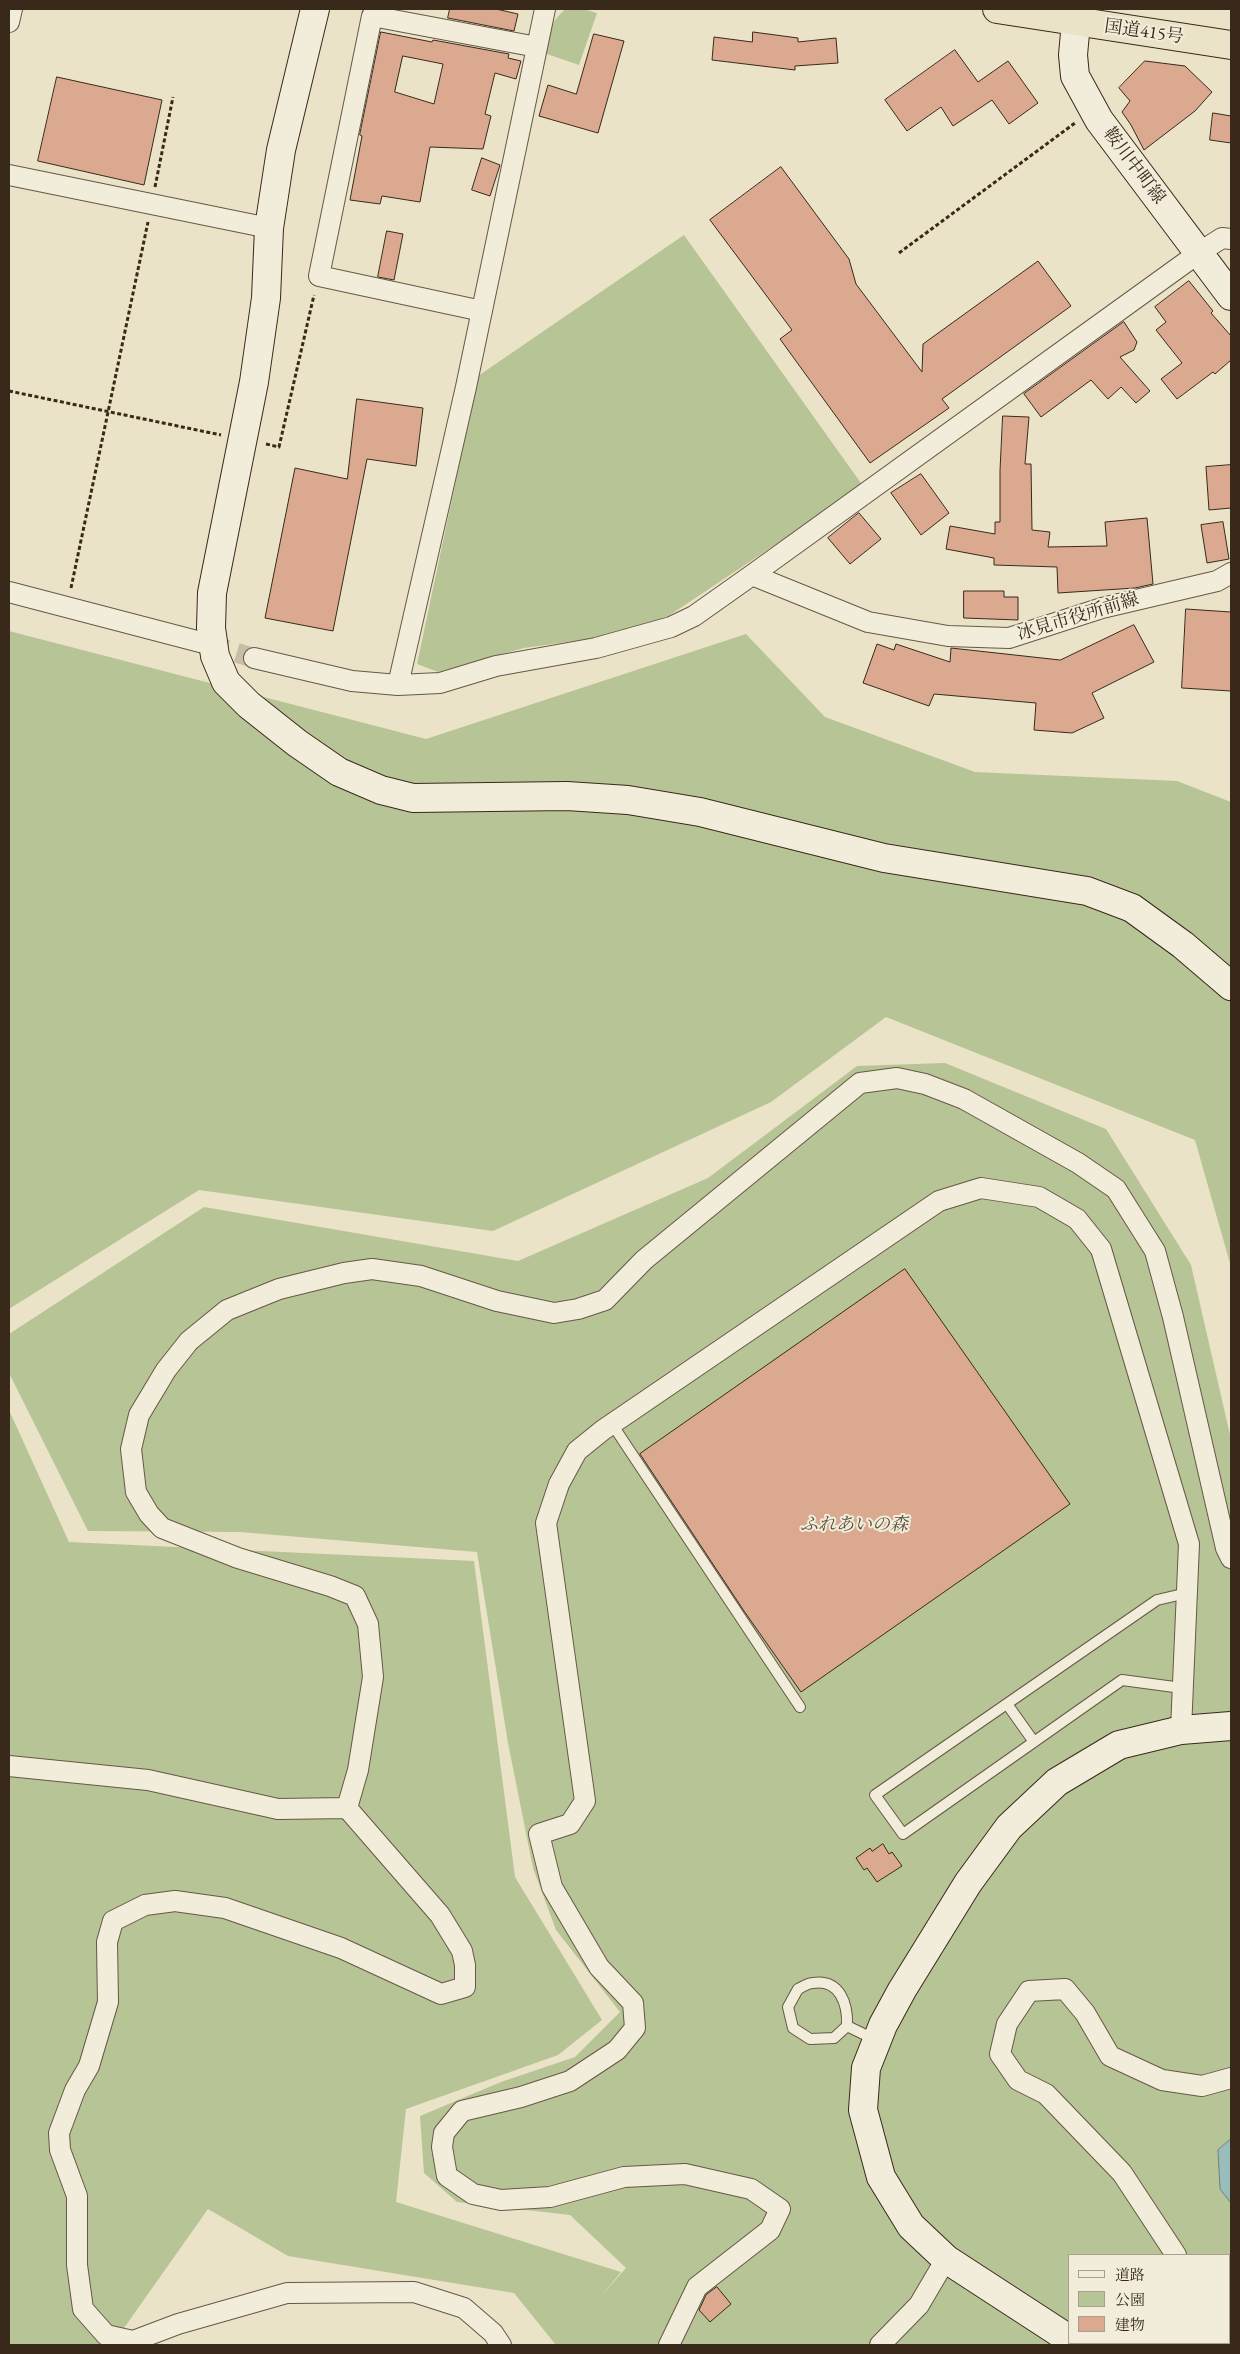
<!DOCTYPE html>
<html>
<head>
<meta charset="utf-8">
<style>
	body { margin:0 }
	#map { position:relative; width:1240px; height:2354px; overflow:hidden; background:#ebe3c7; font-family:"EB Garamond","Noto Serif JP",serif }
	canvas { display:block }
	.frame { position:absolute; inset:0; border:10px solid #39291b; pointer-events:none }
	.legend { position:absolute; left:1068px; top:2254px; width:162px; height:90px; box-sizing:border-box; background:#f2eddb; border:1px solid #a89f8e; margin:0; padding:6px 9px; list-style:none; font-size:15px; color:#39291b }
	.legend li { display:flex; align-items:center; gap:10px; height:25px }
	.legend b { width:25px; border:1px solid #a89f8e }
</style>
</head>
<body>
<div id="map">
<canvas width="1240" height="2354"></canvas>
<div class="frame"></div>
<ul class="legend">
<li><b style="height:6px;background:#f2eddb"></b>道路</li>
<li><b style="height:14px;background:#b7c496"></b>公園</li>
<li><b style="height:14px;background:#daa990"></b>建物</li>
</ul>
</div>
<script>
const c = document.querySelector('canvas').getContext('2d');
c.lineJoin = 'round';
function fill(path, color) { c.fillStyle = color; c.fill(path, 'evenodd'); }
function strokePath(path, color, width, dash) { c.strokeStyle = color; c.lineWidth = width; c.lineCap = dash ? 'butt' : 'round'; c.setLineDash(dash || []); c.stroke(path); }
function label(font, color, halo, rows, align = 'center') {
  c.font = font + ' "EB Garamond","Noto Serif JP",serif'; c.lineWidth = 4; c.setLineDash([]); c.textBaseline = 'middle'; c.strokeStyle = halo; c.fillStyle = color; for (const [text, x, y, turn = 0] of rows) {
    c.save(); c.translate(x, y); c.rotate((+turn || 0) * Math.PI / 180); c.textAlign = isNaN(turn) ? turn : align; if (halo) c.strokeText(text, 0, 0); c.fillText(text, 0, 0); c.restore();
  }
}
const green = new Path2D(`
	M 565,9 L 583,9 L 597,13 L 579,65 L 544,53 L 554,21 Z
	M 684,235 L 863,486 L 670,615 L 624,634 L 524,648 L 438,672 L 417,664 L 478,376 Z
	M 9,631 L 426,739 L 746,634 L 825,717 L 975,772 L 1177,781 L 1231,802 L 1231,1267 L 1195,1140 L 886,1017 L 771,1102 L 493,1231 L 199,1190 L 9,1309 Z
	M 945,1063 L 1106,1129 L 1191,1265 L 1231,1439 L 1231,2345 L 556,2345 L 514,2293 L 288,2256 L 208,2209 L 112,2345 L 9,2345 L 9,1410 L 69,1542 L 474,1561 L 515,1877 L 602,2020 L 558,2055 L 406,2109 L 396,2202 L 621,2272 L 602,2295 L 626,2268 L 570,2215 L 457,2202 L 424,2173 L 420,2116 L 501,2082 L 575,2057 L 620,2012 L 556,1930 L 533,1868 L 508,1743 L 477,1552 L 240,1532 L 88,1531 L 9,1373 L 9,1334 L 204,1207 L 518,1261 L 708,1178 L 857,1066 ZM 1069,2255 L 1229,2255 L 1229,2343 L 1069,2343 Z`);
const water = new Path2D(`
	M 1231,2139 L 1231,2203 L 1220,2189 L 1218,2150 Z`);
const building = new Path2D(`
	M 450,9 L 496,9 L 518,14 L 514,31 L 448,18 Z
	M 381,32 L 432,42 L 433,40 L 509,54 L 508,58 L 521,61 L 516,79 L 495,73 L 485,114 L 491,116 L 483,149 L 430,147 L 420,202 L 382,196 L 380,204 L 350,200 L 362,136 L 360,135 ZM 403,56 L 443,64 L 434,104 L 395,92 Z
	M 753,32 L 798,38 L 798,42 L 836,38 L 838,63 L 795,66 L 795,70 L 712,60 L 714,37 L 752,42 Z
	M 594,34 L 624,41 L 598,133 L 539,116 L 548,85 L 576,94 Z
	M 955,50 L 978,82 L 1008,61 L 1038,103 L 1009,124 L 992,100 L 953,126 L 941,107 L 907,131 L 885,100 Z
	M 1145,61 L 1185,66 L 1212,92 L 1195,111 L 1144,150 L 1131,125 L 1122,112 L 1130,101 L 1119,88 Z
	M 57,77 L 162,100 L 144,185 L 38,161 Z
	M 1213,113 L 1231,116 L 1231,143 L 1210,140 Z
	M 482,158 L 500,165 L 490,196 L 472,190 Z
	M 781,167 L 849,259 L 856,284 L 922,372 L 923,344 L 1038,261 L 1071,306 L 942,399 L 949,408 L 870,463 L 780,339 L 792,330 L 710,220 Z
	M 387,231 L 403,234 L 394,280 L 378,277 Z
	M 1189,281 L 1213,311 L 1211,313 L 1231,336 L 1231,360 L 1215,374 L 1213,372 L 1177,399 L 1161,379 L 1182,363 L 1156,330 L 1166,322 L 1155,307 Z
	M 1124,322 L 1137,342 L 1134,350 L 1120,357 L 1150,391 L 1136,403 L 1121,387 L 1108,399 L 1091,380 L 1041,417 L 1024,394 Z
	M 357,399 L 423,408 L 416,466 L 367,459 L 333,631 L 265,618 L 295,468 L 347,479 Z
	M 1003,416 L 1029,417 L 1025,464 L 1031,464 L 1032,530 L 1050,532 L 1048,547 L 1107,546 L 1105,522 L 1147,518 L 1153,584 L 1135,588 L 1058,593 L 1057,567 L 994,565 L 994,558 L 946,549 L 950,526 L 995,534 L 995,522 L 1000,522 L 1000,471 Z
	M 1231,465 L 1231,508 L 1209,510 L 1206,467 Z
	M 921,474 L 949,513 L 921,535 L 891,493 Z
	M 859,513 L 881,539 L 850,564 L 828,538 Z
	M 1223,522 L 1229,559 L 1207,563 L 1201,525 Z
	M 964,591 L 1004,591 L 1004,597 L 1018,597 L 1018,620 L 964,618 Z
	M 1186,609 L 1231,612 L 1231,691 L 1182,688 Z
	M 1134,625 L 1154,662 L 1092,693 L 1104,718 L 1072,733 L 1034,730 L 1036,703 L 934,694 L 929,706 L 863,683 L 877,644 L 894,650 L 896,644 L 950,662 L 951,648 L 1060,660 Z
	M 905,1269 L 1070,1504 L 801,1692 L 744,1611 L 640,1454 Z
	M 883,1844 L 889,1854 L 892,1852 L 902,1866 L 877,1882 L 867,1868 L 864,1870 L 856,1858 L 870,1848 L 872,1851 Z
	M 717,2287 L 731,2304 L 710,2322 L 699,2310 L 706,2295 Z`);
const streetTunnel = new Path2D(`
	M 208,644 L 254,658`);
const path = new Path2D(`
	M 155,187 L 173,97
	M 899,253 L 1075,123
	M 9,391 L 221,435
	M 266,444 L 279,447 L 314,295
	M 71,588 L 148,222`);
const lane = new Path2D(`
	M 612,1424 L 800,1707
	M 1182,1688 L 1122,1680 L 903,1834 L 875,1795 L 1157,1600 L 1187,1593
	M 1007,1704 L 1034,1742
	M 847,2026 C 848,2004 840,1979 813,1983 C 808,1983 802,1987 798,1989 L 788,2007 L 793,2028 L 810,2039 L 834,2038 L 847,2026 L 876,2040`);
const street = new Path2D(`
	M 9,22 L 12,9
	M 9,175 L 269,228
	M 482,311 L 319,276 L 372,16 L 537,47
	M 752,575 L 868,622 L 948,636 L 1009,638 L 1102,608 L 1217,581 L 1231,573
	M 9,592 L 208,644
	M 254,658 L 352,681 L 398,685 L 440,683 L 496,666 L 596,648 L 671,627 L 694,616 L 752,575 L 1200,252 L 1222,238 L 1231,239
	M 398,685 L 466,387 L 545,9
	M 9,1766 L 148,1780 L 278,1809 L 347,1808 L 440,1915 L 462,1951 L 465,1965 L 465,1987 L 441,1994 L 341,1948 L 225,1908 L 175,1901 L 145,1905 L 113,1921 L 107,1942 L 108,2002 L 89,2066 L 75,2090 L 59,2133 L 60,2150 L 77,2196 L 77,2265 L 83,2309 L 106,2335 L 133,2341 L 178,2324 L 287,2293 L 414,2292 L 464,2308 L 493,2333 L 501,2345
	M 347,1808 L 358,1770 L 373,1677 L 368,1624 L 355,1596 L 330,1586 L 238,1558 L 162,1528 L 149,1514 L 136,1492 L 131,1449 L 139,1415 L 166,1370 L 189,1341 L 227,1310 L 279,1289 L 344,1273 L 372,1269 L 421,1276 L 497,1301 L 554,1313 L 578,1309 L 605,1300 L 644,1260 L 860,1083 L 897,1078 L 925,1084 L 964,1099 L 1078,1163 L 1116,1189 L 1155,1251 L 1173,1317 L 1226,1548 L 1231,1558
	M 1176,2255 L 1122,2173 L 1046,2094 L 1018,2080 L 1000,2054 L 1007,2024 L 1029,1991 L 1065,1989 L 1085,2013 L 1110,2056 L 1162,2080 L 1202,2086 L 1231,2078
	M 1229,2307 L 1231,2310
	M 669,2345 L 697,2287 L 770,2230 L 780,2209 L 751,2189 L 685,2174 L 624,2177 L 550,2197 L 501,2200 L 473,2194 L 447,2176 L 442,2147 L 444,2133 L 462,2111 L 521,2097 L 570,2081 L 617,2050 L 635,2028 L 633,2003 L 599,1967 L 552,1887 L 539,1834 L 570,1824 L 585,1801 L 546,1523 L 559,1484 L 577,1451 L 603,1430 L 939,1201 L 981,1188 L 1039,1197 L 1077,1219 L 1101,1249 L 1189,1544 L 1181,1730
	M 880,2345 L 919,2305 L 946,2259`);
const secondary = new Path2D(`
	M 315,9 L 281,150 L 269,228 L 266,298 L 254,382 L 212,593 L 211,628 L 215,656 L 226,682 L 249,705 L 297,743 L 339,772 L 381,790 L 413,798 L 567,796 L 628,800 L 700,812 L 884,858 L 1087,891 L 1132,908 L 1183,945 L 1231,986
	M 1076,22 L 1073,55 L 1075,76 L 1099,120 L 1231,296
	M 1069,2339 L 946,2259 L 911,2226 L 881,2177 L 863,2110 L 866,2068 L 883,2025 L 902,1990 L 968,1883 L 1009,1827 L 1057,1782 L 1119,1745 L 1181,1730 L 1231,1726`);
const highway = new Path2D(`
	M 997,9 L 1231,45`);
const streetNames = [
	["国道415号",1144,32,8],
	["鞍川中町線",1134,166,53],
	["冰見市役所前線",1078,617,-17]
];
const parkNames = [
	["ふれあいの森",854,1525]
];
fill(green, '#b7c496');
fill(water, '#99bdba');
strokePath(water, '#73827a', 1);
fill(building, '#daa990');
strokePath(building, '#39291b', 1);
strokePath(streetTunnel, '#c7bea5', 20, [20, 10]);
strokePath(lane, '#665846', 12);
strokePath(street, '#665846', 22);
strokePath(secondary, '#39291b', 30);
strokePath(highway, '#39291b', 30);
strokePath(path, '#39291b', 3, [4, 2.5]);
strokePath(lane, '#f2eddb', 10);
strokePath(street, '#f2eddb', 20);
strokePath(secondary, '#f2eddb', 28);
strokePath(highway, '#ebe3c7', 28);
label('18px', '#39291b', '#f2eddb', streetNames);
label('italic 18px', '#58503a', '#f2eddb', parkNames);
</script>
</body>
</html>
